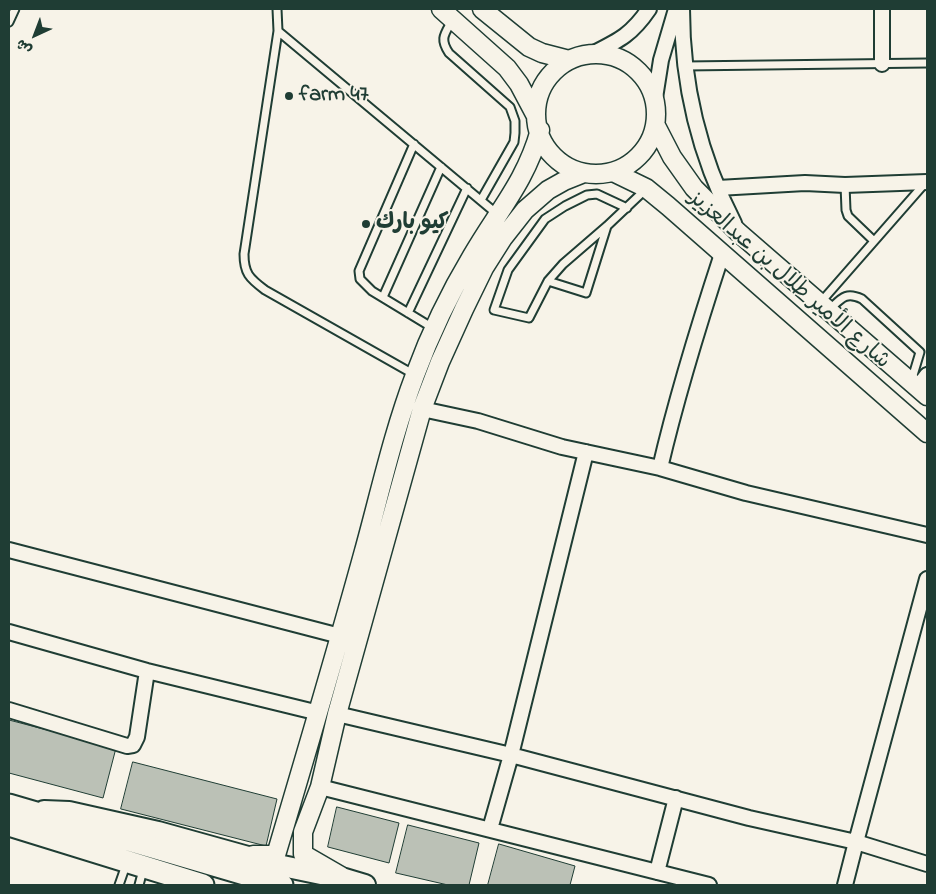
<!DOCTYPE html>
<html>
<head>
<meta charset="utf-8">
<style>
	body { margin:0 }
	#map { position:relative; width:936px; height:894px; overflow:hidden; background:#f7f3e8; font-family:"Indie Flower","Playpen Sans Arabic",sans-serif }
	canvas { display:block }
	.frame { position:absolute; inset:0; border:10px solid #1f3d34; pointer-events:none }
	.north { position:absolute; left:10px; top:10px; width:50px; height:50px; -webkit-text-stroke:4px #f7f3e8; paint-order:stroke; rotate:223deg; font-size:14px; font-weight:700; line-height:20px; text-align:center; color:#1f3d34 }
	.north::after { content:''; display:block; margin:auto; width:18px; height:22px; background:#1f3d34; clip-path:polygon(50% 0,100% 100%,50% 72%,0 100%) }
</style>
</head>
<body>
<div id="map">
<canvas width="936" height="894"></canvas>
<div class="frame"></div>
<div class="north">ش</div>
</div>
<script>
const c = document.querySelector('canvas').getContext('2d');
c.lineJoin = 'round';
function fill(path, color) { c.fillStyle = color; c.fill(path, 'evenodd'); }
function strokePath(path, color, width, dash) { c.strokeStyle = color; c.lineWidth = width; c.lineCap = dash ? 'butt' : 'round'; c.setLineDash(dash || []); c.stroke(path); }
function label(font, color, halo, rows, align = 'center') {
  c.font = font + ' "Indie Flower","Playpen Sans Arabic",sans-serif'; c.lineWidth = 4; c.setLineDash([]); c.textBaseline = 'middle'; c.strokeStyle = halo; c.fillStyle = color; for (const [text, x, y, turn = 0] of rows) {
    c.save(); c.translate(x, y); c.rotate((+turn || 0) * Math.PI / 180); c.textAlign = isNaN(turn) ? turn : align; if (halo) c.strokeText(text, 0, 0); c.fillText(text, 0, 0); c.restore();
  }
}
const building = new Path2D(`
	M 9,720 L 116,748 L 103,798 L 9,773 Z
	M 133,762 L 277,799 L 266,846 L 121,809 Z
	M 337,807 L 399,823 L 389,863 L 328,847 Z
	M 408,825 L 479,843 L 469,885 L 448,885 L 396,873 Z
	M 499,844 L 575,866 L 570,885 L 488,885 Z`);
const service = new Path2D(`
	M 277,9 L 278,31 L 497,214
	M 453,19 C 445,34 439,38 449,53 L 510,107 L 515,121 L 515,133 L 514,142 L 481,200
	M 9,22 L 15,9
	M 278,31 L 244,254 C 244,273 249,278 265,290 L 415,375
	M 685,66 L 927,63
	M 414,144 L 359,271 L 360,279 L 372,291 L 433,328
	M 845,185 L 846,210 L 848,216 L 874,241
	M 627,208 L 597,194 L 587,195 L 565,206 L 545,219 L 508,270 L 494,310 L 529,318 L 548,281 L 563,264 L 607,226 L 646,189
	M 548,281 L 586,293 L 607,226
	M 383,297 L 441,167
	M 820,303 L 926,182
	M 829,310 C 841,299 845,291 862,299 L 920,352 L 911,382
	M 408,313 L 467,188
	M 119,885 L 126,865
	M 139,885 L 143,870`);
const minor = new Path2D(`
	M 682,9 C 682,85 699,155 734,223
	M 882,9 L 882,64
	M 594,53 C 620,40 632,34 649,9
	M 655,98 L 661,60 L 676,9
	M 718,188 L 805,183 L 845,185 L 927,182
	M 918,387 L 927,375
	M 422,409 L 478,421 L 562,447 L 660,468 C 677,395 699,324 722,254
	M 660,468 L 746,493 L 927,535
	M 9,550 L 340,636
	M 9,632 L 147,671 L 319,713
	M 9,710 L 127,746 L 133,745 L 137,737 L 147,671
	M 337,714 L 511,755 L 749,818 L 856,842 L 927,579
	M 320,787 L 709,885
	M 490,829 L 511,755 L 586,452
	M 657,872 L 676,798
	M 845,885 L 856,842 L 927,864`);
const tertiary = new Path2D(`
	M 441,9 L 507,68 L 519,84 L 536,116
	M 482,9 L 529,47 L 542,53 L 569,60
	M536 114a60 60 0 1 1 120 0a60 60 0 1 1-120 0Z
	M 656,126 L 672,157 L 694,188 L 738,232 L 927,396
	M 613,172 L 646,188 L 668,206 L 927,433
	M 253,855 L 276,855 C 306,754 336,653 364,551 C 380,493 393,433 415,375 C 429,337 451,291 472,256 C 498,211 526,181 540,130
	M 341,876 L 303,854 L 303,832 L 320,787 L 337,714 L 422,409 L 440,362 L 464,309 L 484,268 L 503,238 L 525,210 L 548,190 L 564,181 L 584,173`);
const secondary = new Path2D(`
	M 44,811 L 69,812 L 158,832 L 273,864 L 345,879 L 365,885`);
const primary = new Path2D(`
	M 9,805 L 282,885
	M 9,825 L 203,885`);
const markers = [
	[289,96,5,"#1f3d34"],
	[366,224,5,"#1f3d34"]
];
const poiNames = [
	["farm 47",299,96],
	["كيو بارك",376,224]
];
const streetNames = [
	["شارع الأمير طلال بن عبدالعزيز",788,281,41]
];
fill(building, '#bbc1b6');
strokePath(building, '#1f3d34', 1);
strokePath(service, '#1f3d34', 11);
strokePath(minor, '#1f3d34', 18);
strokePath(tertiary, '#1f3d34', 21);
strokePath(secondary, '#1f3d34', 24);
strokePath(primary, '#1f3d34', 25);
strokePath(service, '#f7f3e8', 7);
strokePath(minor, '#f7f3e8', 14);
strokePath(tertiary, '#f7f3e8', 18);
strokePath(secondary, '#f7f3e8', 20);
strokePath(primary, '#f7f3e8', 21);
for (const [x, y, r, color] of markers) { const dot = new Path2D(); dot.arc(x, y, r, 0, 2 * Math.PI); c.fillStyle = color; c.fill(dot); strokePath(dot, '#f7f3e8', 2); }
label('bold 22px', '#1f3d34', '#f7f3e8', poiNames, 'left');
label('22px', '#1f3d34', '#f7f3e8', streetNames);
</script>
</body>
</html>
